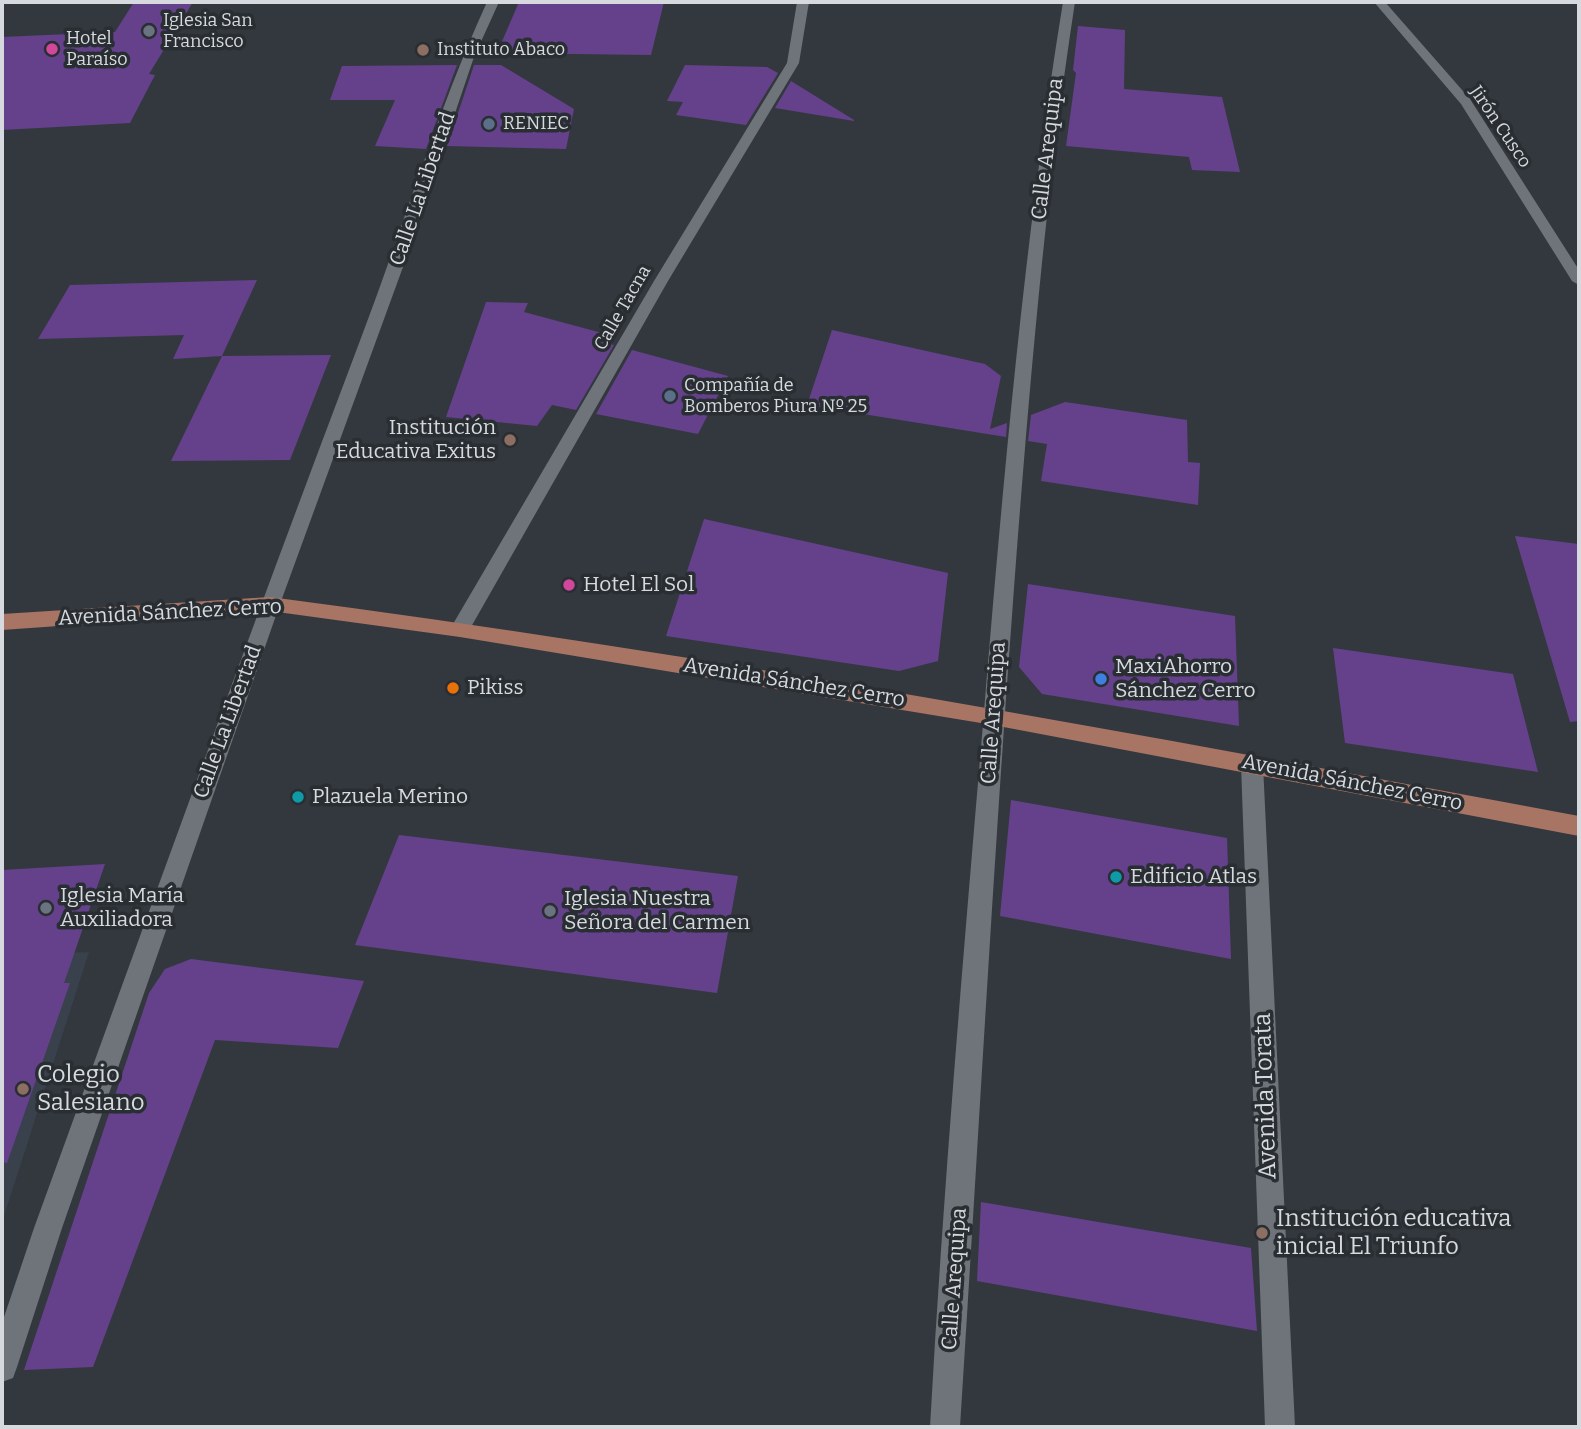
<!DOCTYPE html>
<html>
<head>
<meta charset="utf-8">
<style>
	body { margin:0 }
	#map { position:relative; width:1581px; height:1429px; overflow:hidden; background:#33383e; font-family:Bitter,serif }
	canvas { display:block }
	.frame { position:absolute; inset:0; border:4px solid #d6d9dd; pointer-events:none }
</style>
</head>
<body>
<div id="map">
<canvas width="1581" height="1429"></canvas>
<div class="frame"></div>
</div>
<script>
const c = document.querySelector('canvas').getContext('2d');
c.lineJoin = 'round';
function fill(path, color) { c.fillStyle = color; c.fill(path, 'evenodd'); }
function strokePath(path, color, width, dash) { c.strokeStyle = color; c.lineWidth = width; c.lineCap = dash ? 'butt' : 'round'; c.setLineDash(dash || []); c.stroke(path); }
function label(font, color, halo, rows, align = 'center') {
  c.font = font + ' Bitter,serif'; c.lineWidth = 7; c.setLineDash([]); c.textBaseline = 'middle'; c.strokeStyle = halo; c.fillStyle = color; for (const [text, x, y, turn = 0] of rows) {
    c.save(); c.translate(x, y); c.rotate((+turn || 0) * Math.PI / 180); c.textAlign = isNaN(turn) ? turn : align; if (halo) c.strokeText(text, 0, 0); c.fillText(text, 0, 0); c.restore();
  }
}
const built = new Path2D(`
	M 89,952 L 2,1222 L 2,956 Z`);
const building = new Path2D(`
	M 134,2 L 193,2 L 149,74 L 155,75 L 130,123 L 2,130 L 2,37 L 115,32 Z
	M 519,2 L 664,2 L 651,55 L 497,53 Z
	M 1078,26 L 1125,30 L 1124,89 L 1222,97 L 1240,172 L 1192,170 L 1189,157 L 1066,146 L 1076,73 L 1073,70 Z
	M 457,65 L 426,149 L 375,146 L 395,100 L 330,100 L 342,66 Z
	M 474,65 L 501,65 L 574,109 L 566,149 L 447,146 Z
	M 685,65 L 767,67 L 778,73 L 746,125 L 676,115 L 683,102 L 667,101 Z
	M 791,81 L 854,120 L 854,121 L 775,108 Z
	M 257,280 L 222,356 L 173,359 L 184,335 L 38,339 L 70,285 Z
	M 486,302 L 528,303 L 524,312 L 602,333 L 597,340 L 614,345 L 576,410 L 552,405 L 537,426 L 446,417 Z
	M 832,330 L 985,364 L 1001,376 L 990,429 L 1007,423 L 1006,437 L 807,405 Z
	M 632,350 L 728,376 L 698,434 L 596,414 Z
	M 331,355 L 290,460 L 171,461 L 222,356 Z
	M 1065,402 L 1187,420 L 1188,462 L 1200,463 L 1198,505 L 1041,481 L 1047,444 L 1028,441 L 1031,415 Z
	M 704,519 L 948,573 L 938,661 L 899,671 L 666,636 Z
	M 1515,536 L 1579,544 L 1579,721 L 1570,722 Z
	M 1028,584 L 1235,616 L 1239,726 L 1042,694 L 1019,667 Z
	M 1333,648 L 1513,674 L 1538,772 L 1345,743 Z
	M 1011,800 L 1227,838 L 1231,959 L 1000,916 Z
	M 399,835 L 738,876 L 717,993 L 355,945 Z
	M 105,864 L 64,983 L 70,983 L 7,1163 L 2,1162 L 2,870 Z
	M 191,959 L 364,981 L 338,1048 L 215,1040 L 93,1367 L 24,1370 L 149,993 L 165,969 Z
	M 981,1202 L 1251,1248 L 1257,1331 L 977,1281 Z`);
const minor = new Path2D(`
	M 487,2 L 499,2 L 474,57 L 403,267 L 280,604 L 62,1228 L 17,1367 L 13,1378 L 2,1382 L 2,1323 L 34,1228 C 141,934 247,639 358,346 C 402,232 436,113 487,2 Z
	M 797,2 L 809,2 L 799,63 L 668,281 L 467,634 L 460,637 L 453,634 L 450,629 L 453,624 L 654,281 L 787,63 Z
	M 1063,2 L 1075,2 C 1045,196 1029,392 1014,588 C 993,867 978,1147 960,1427 L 930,1427 C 943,1193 963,958 983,724 C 1003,483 1024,241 1063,2 Z
	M 1374,2 L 1385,2 L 1470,99 L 1579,270 L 1579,285 L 1572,281 L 1461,104 Z
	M 1252,756 L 1260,758 L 1263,765 L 1295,1427 L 1265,1427 L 1241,765 L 1244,758 Z`);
const major = new Path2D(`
	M 270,597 C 709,654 1144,735 1579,816 L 1579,836 L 993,725 L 460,637 L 270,611 L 2,630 L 2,614 Z`);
const markers = [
	[149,31,7,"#6b7280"],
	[52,49,7,"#d1479c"],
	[423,50,7,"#8d6e63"],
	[489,124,7,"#5c6f8a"],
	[670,396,7,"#5c6f8a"],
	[510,440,7,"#8d6e63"],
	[569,585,7,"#d1479c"],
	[1101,679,7,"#3f7fe0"],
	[453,688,7,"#e8710a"],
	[298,797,7,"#0f9aa8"],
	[1116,877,7,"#0f9aa8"],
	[46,908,7,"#6b7280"],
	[550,911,7,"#6b7280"],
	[23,1089,7,"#8d6e63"],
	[1262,1233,7,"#8d6e63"]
];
const farPoinames = [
	["Iglesia San",163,21],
	["Francisco",163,42],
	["Hotel",66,39],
	["Paraíso",66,60],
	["Instituto Abaco",437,50],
	["RENIEC",503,124],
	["Compañía de",684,386],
	["Bomberos Piura Nº 25",684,407]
];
const farStreetnames = [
	["Jirón Cusco",1500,127,56],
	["Calle Tacna",623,308,-60]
];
const streetNames = [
	["Calle Arequipa",1048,149,-83],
	["Calle La Libertad",423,189,-71],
	["Avenida Sánchez Cerro",170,613,-3],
	["Avenida Sánchez Cerro",794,683,9],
	["Calle Arequipa",994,713,-86],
	["Calle La Libertad",228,722,-70],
	["Avenida Sánchez Cerro",1352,783,11],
	["Calle Arequipa",955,1279,-86]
];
const poiNames = [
	["Institución",496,428,"right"],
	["Educativa Exitus",496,452,"right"],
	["Hotel El Sol",583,585],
	["MaxiAhorro",1115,667],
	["Sánchez Cerro",1115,691],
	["Pikiss",467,688],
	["Plazuela Merino",312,797],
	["Edificio Atlas",1130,877],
	["Iglesia María",60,896],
	["Auxiliadora",60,920],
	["Iglesia Nuestra",564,899],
	["Señora del Carmen",564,923]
];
const nearPoinames = [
	["Colegio",37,1075],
	["Salesiano",37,1103],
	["Institución educativa",1276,1219],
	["inicial El Triunfo",1276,1247]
];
const nearStreetnames = [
	["Avenida Torata",1266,1096,-92]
];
fill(built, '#39424c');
fill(building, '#65418c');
fill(minor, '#6e747a');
fill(major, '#a87565');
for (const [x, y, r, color] of markers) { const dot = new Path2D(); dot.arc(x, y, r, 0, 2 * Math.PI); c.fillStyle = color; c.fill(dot); strokePath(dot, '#292e33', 2.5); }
label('18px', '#d6d9dd', '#292e33', farPoinames, 'left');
label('18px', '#d6d9dd', '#292e33', farStreetnames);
label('21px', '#d6d9dd', '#292e33', streetNames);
label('21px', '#d6d9dd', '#292e33', poiNames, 'left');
label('24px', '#d6d9dd', '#292e33', nearPoinames, 'left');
label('24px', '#d6d9dd', '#292e33', nearStreetnames);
</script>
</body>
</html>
